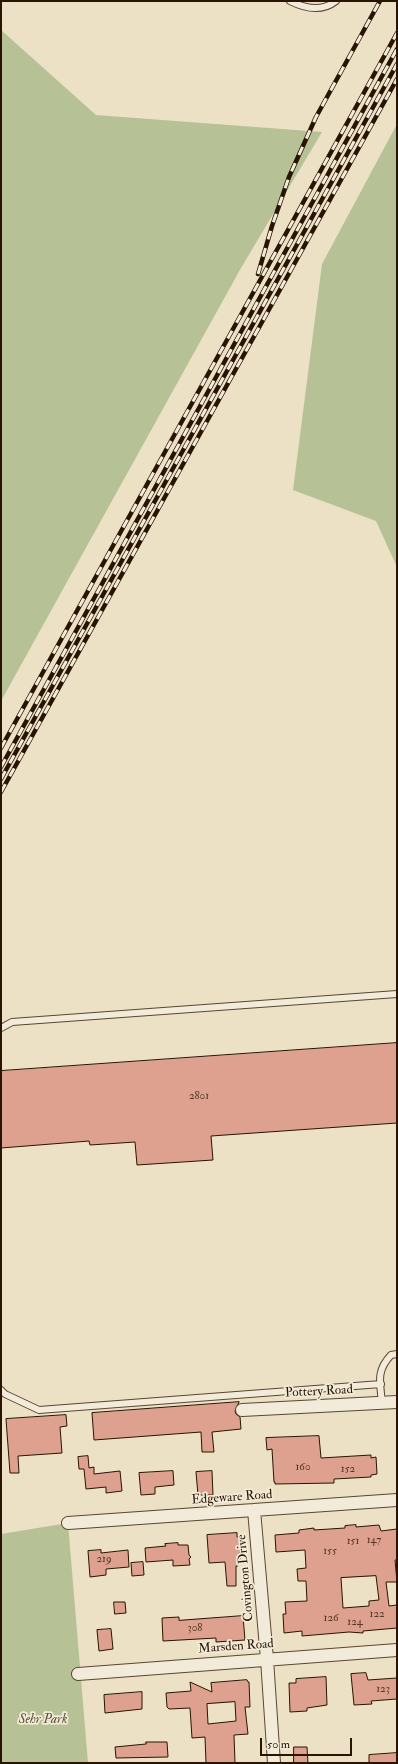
<!DOCTYPE html>
<html>
<head>
<meta charset="utf-8">
<style>
	body { margin:0 }
	#map { position:relative; width:398px; height:1764px; overflow:hidden; background:#ece0c5; font-family:"IM FELL Double Pica",serif }
	canvas { display:block }
	.frame { position:absolute; inset:0; border:2px solid #281400; pointer-events:none }
	.scale { position:absolute; left:260px; top:1738px; width:92px; height:18px; box-sizing:border-box; border:2px solid #281400; border-top:0; padding-left:5px; font-size:12px; line-height:14px; white-space:nowrap; color:#281400; -webkit-text-stroke:3px #f3ebd9; paint-order:stroke }
</style>
</head>
<body>
<div id="map">
<canvas width="398" height="1764"></canvas>
<div class="frame"></div>
<div class="scale">50 m</div>
</div>
<script>
const c = document.querySelector('canvas').getContext('2d');
c.lineJoin = 'round';
function fill(path, color) { c.fillStyle = color; c.fill(path, 'evenodd'); }
function strokePath(path, color, width, dash) { c.strokeStyle = color; c.lineWidth = width; c.lineCap = dash ? 'butt' : 'round'; c.setLineDash(dash || []); c.stroke(path); }
function label(font, color, halo, rows, align = 'center') {
  c.font = font + ' "IM FELL Double Pica",serif'; c.lineWidth = 3.5; c.setLineDash([]); c.textBaseline = 'middle'; c.strokeStyle = halo; c.fillStyle = color; for (const [text, x, y, turn = 0] of rows) {
    c.save(); c.translate(x, y); c.rotate((+turn || 0) * Math.PI / 180); c.textAlign = isNaN(turn) ? turn : align; if (halo) c.strokeText(text, 0, 0); c.fillText(text, 0, 0); c.restore();
  }
}
const green = new Path2D(`
	M 1,30 L 96,115 L 322,132 L 241,268 L 1,701 Z
	M 397,124 L 397,567 L 376,521 L 293,490 L 322,264 Z
	M 68,1523 L 88,1763 L 1,1763 L 1,1534 Z`);
const building = new Path2D(`
	M 397,1043 L 397,1123 L 211,1136 L 213,1160 L 137,1165 L 135,1142 L 90,1145 L 89,1141 L 1,1148 L 1,1071 Z
	M 239,1402 L 235,1411 L 236,1414 L 240,1417 L 241,1429 L 212,1432 L 214,1452 L 202,1452 L 201,1432 L 94,1440 L 92,1413 Z
	M 66,1415 L 67,1426 L 60,1427 L 62,1453 L 18,1456 L 19,1473 L 10,1473 L 6,1419 Z
	M 319,1436 L 321,1458 L 371,1455 L 371,1458 L 376,1457 L 377,1474 L 371,1475 L 371,1477 L 334,1479 L 334,1483 L 275,1484 L 275,1482 L 274,1482 L 272,1449 L 267,1450 L 266,1438 Z
	M 88,1456 L 89,1468 L 94,1467 L 94,1474 L 120,1471 L 122,1491 L 106,1493 L 106,1487 L 86,1489 L 84,1469 L 79,1469 L 78,1457 Z
	M 173,1471 L 174,1485 L 155,1487 L 155,1494 L 141,1495 L 139,1473 Z
	M 212,1471 L 213,1495 L 198,1495 L 196,1472 Z
	M 356,1525 L 356,1527 L 379,1525 L 381,1531 L 397,1529 L 397,1560 L 395,1560 L 397,1582 L 386,1582 L 389,1606 L 397,1605 L 397,1628 L 363,1631 L 363,1633 L 349,1632 L 302,1636 L 302,1631 L 284,1633 L 283,1614 L 286,1614 L 285,1602 L 307,1601 L 306,1581 L 298,1581 L 297,1569 L 306,1568 L 305,1550 L 276,1552 L 275,1535 L 299,1533 L 299,1530 L 314,1528 L 314,1530 L 345,1528 L 345,1526 ZM 376,1576 L 379,1600 L 369,1601 L 369,1606 L 343,1608 L 341,1578 Z
	M 237,1533 L 237,1537 L 239,1537 L 240,1559 L 240,1562 L 237,1562 L 238,1566 L 236,1566 L 236,1586 L 227,1586 L 225,1562 L 209,1563 L 207,1535 Z
	M 178,1543 L 178,1545 L 188,1545 L 189,1555 L 191,1557 L 189,1559 L 190,1565 L 173,1566 L 173,1560 L 146,1562 L 145,1548 L 166,1546 L 165,1544 Z
	M 101,1550 L 101,1553 L 128,1550 L 129,1567 L 106,1569 L 106,1575 L 90,1577 L 88,1551 Z
	M 143,1562 L 144,1575 L 132,1576 L 131,1563 Z
	M 114,1602 L 125,1602 L 126,1613 L 115,1614 Z
	M 243,1616 L 245,1640 L 216,1642 L 216,1638 L 163,1641 L 162,1618 L 179,1617 L 179,1620 Z
	M 111,1629 L 113,1649 L 99,1651 L 97,1630 Z
	M 366,1673 L 368,1680 L 397,1678 L 397,1699 L 371,1701 L 372,1704 L 354,1705 L 351,1674 Z
	M 326,1677 L 327,1705 L 307,1708 L 307,1711 L 290,1712 L 289,1683 L 296,1683 L 296,1679 Z
	M 247,1680 L 248,1682 L 249,1682 L 250,1707 L 245,1707 L 248,1734 L 234,1735 L 235,1763 L 206,1763 L 205,1737 L 192,1738 L 190,1708 L 169,1709 L 167,1707 L 166,1693 L 191,1691 L 190,1682 L 212,1692 L 211,1683 ZM 235,1702 L 236,1721 L 208,1724 L 207,1704 Z
	M 142,1692 L 142,1709 L 105,1713 L 104,1695 Z
	M 146,1742 L 167,1742 L 168,1757 L 116,1758 L 115,1747 L 146,1744 Z
	M 294,1747 L 307,1747 L 308,1763 L 294,1763 Z
	M 397,1753 L 397,1763 L 369,1763 L 369,1755 Z`);
const lane = new Path2D(`
	M 290,1 C 306,9 322,12 336,1
	M 1,1028 L 12,1022 L 397,994
	M 1,1390 L 5,1394 L 39,1410 L 381,1384
	M 382,1403 C 380,1382 376,1371 391,1355 L 397,1354`);
const street = new Path2D(`
	M 242,1410 L 397,1402
	M 254,1510 L 267,1659 L 274,1763
	M 68,1523 L 397,1500
	M 78,1674 L 397,1650`);
const rail = new Path2D(`
	M 258,274 L 272,226 L 289,177 L 316,117 L 380,1
	M 1,748 L 397,33
	M 1,767 L 397,49
	M 1,779 L 397,64
	M 1,792 L 397,79`);
const numberNames = [
	["2801",199,1097],
	["160",303,1468],
	["152",348,1470],
	["147",374,1541],
	["151",353,1542],
	["155",330,1552],
	["219",104,1560],
	["122",377,1615],
	["126",331,1619],
	["124",355,1623],
	["308",195,1629],
	["123",383,1690]
];
const streetNames = [
	["Pottery Road",319,1392,-3],
	["Edgeware Road",232,1498,-4],
	["Covington Drive",246,1578,-95],
	["Marsden Road",236,1647,-4]
];
const parkNames = [
	["Sehr Park",43,1720]
];
fill(green, '#b6c296');
fill(building, '#dea190');
strokePath(building, '#281400', 1);
strokePath(lane, '#594731', 8);
strokePath(street, '#594731', 14);
strokePath(lane, '#f3ebd9', 6);
strokePath(street, '#f3ebd9', 12);
strokePath(rail, '#281400', 4.5);
strokePath(rail, '#f3ebd9', 3, [9]);
label('11px', '#563724', null, numberNames);
label('13px', '#281400', '#f3ebd9', streetNames);
label('italic 13px', '#5a5134', '#f3ebd9', parkNames);
</script>
</body>
</html>
